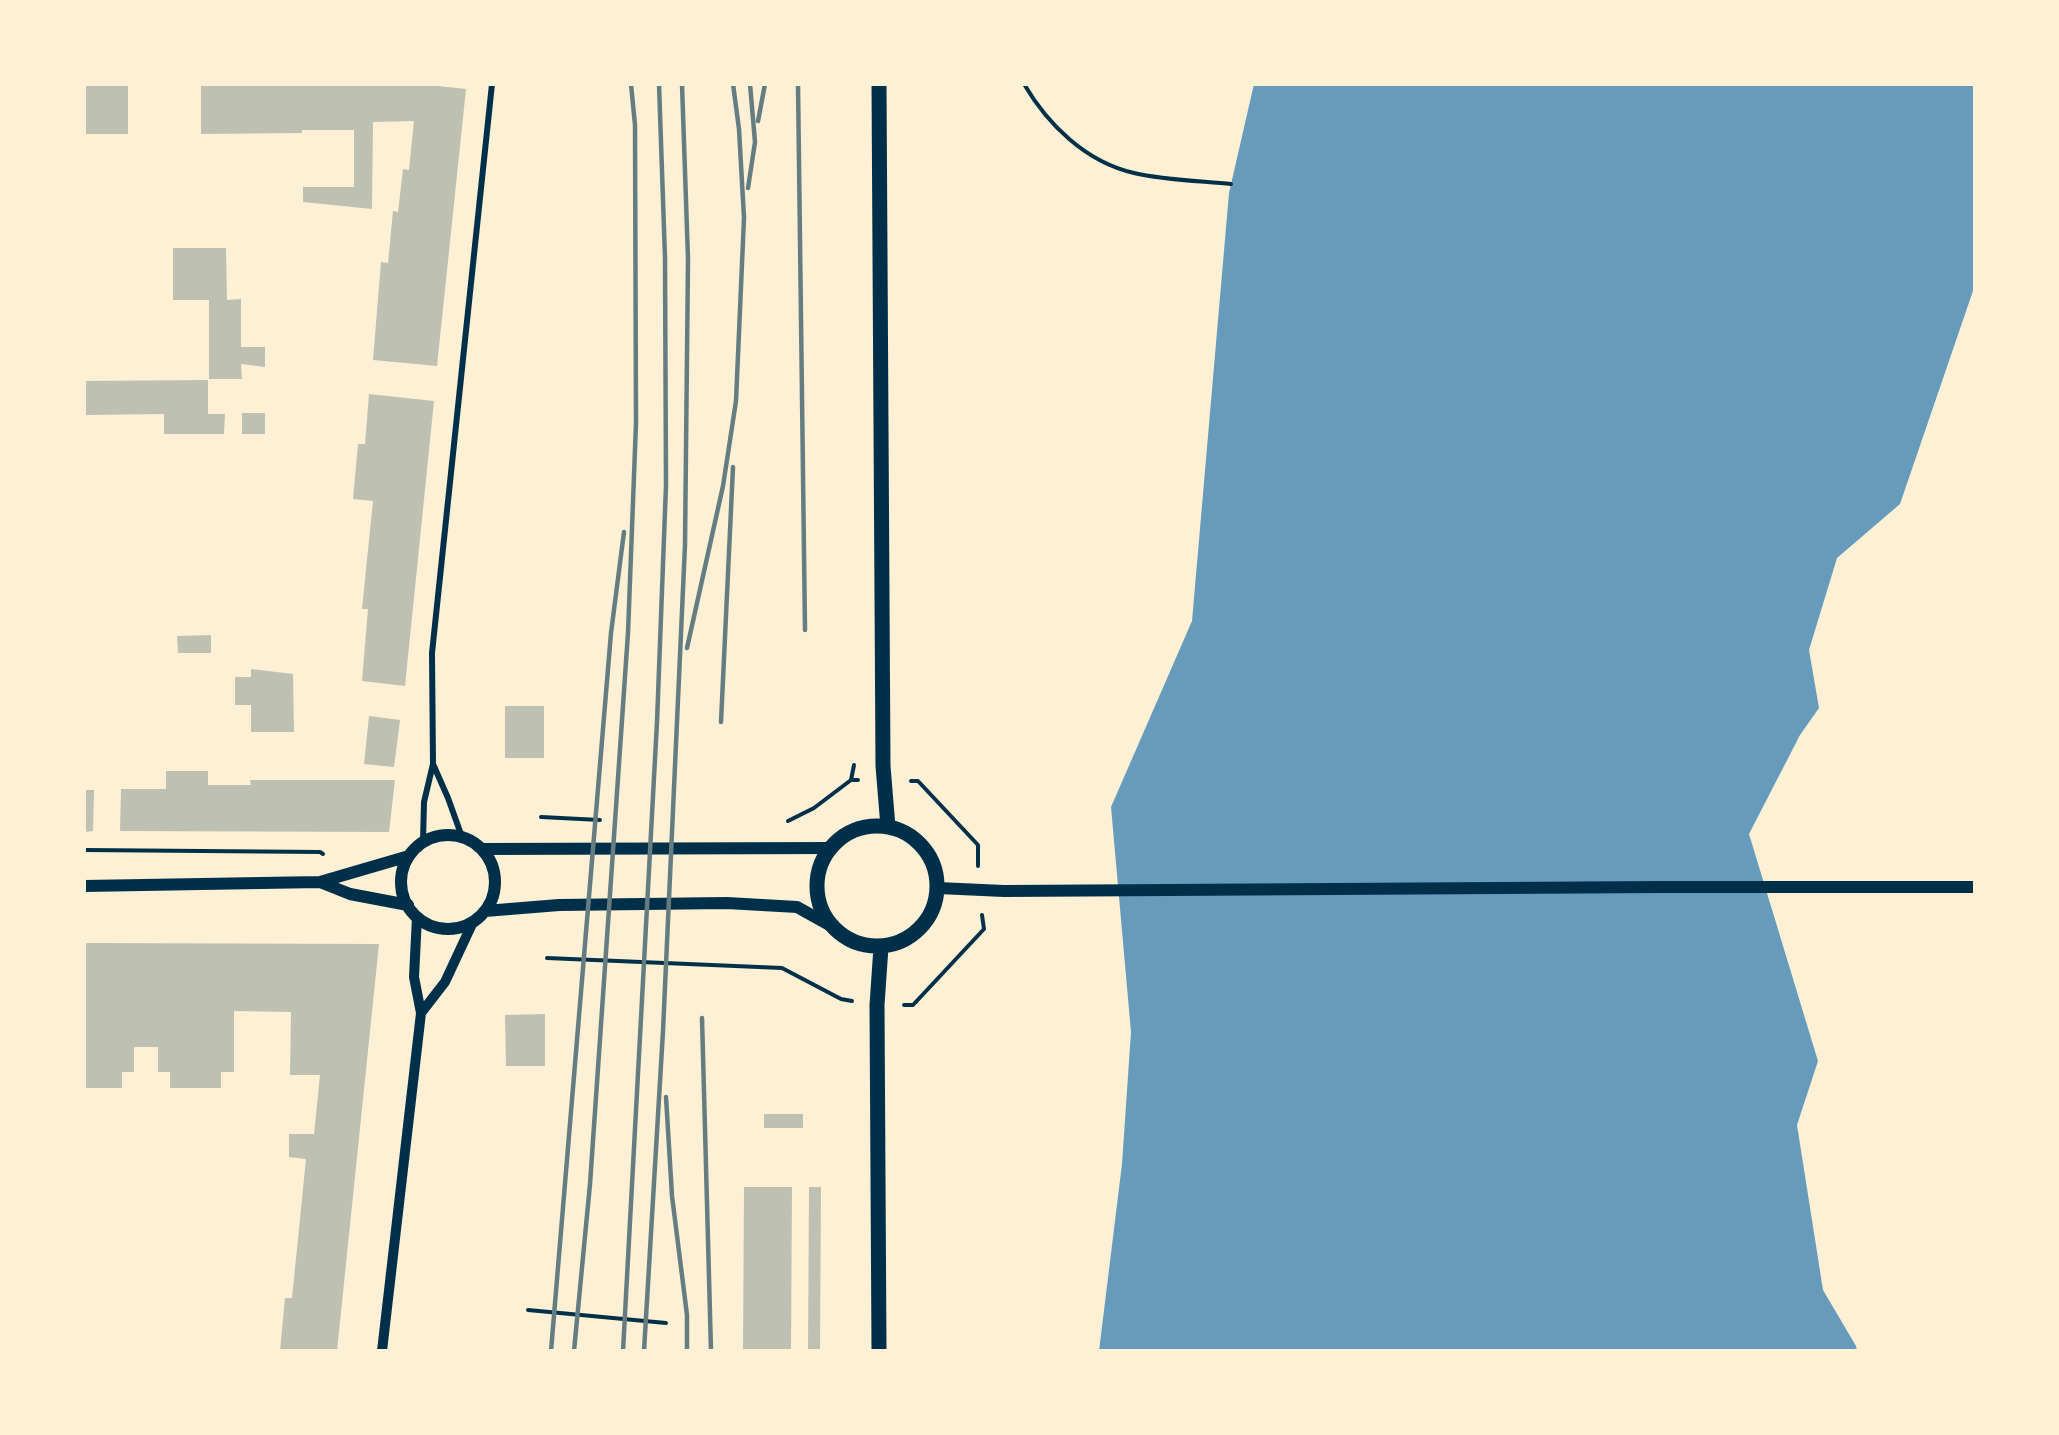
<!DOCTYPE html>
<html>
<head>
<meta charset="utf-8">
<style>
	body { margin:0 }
	#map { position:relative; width:2059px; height:1435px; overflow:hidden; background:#fdf0d5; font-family:"Noto Sans",sans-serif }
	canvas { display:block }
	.frame { position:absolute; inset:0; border:86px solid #fdf0d5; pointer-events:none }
</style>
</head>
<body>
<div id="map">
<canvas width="2059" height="1435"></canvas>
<div class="frame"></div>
</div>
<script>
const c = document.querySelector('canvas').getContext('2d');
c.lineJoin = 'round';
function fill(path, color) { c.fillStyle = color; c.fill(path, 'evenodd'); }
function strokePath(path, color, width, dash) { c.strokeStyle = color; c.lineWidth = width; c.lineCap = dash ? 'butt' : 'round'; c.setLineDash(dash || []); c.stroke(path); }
const water = new Path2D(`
	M 1254,84 L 1975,84 L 1975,285 L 1900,504 L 1837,558 L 1809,650 L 1819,708 L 1800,735 L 1749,834 L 1818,1061 L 1797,1125 L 1823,1290 L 1856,1346 L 1857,1351 L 1099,1351 L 1122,1164 L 1131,1032 L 1111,807 L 1192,621 L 1229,193 Z`);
const building = new Path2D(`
	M 420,84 L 466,89 L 437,366 L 373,360 L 381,262 L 388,263 L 393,211 L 398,212 L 403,169 L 409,170 L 414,121 L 373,122 L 372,209 L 303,202 L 303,187 L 354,187 L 354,130 L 302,130 L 302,133 L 201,134 L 201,86 Z
	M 84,86 L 128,86 L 128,134 L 84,134 Z
	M 173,248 L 226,248 L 227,300 L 241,299 L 241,347 L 265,347 L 265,367 L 241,364 L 242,379 L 209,379 L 209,300 L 173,300 Z
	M 208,380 L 208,414 L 225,414 L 224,434 L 164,434 L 164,414 L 84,415 L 84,381 Z
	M 369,394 L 434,401 L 405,686 L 362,681 L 368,609 L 362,609 L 373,501 L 353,499 L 358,444 L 365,444 Z
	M 242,413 L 265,413 L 265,434 L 242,434 Z
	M 211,635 L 211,653 L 178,653 L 177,636 Z
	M 251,669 L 293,674 L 294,732 L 251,732 L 251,705 L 235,705 L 235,677 L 251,677 Z
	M 505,706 L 544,706 L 544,758 L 505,758 Z
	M 369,716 L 400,720 L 394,767 L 364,764 Z
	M 166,771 L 208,771 L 208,785 L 251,785 L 250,780 L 395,780 L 389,832 L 120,831 L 121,789 L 166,789 Z
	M 84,790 L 94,790 L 93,831 L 84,832 Z
	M 84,943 L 379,944 L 337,1351 L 280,1351 L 285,1298 L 292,1298 L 306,1159 L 289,1157 L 289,1134 L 314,1134 L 320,1075 L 290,1075 L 291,1012 L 234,1011 L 234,1072 L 221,1072 L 221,1088 L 170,1088 L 170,1072 L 158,1072 L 158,1047 L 134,1047 L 134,1072 L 122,1072 L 122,1088 L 84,1088 Z
	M 545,1014 L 545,1066 L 506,1066 L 505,1015 Z
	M 764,1114 L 803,1114 L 803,1128 L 764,1128 Z
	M 744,1187 L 792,1187 L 791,1351 L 743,1351 Z
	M 809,1187 L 821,1187 L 820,1351 L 808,1351 Z`);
const path = new Path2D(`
	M 1024,84 C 1048,125 1086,162 1134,173 C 1163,180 1200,181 1231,184
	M 851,780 L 854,765
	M 911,781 L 918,781 L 978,845 L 978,866
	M 541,817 L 600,820
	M 788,821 L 814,808 L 851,780 L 858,780
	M 84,850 L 320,852 L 323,854
	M 547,958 L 782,968 L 841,999 L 852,1001
	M 904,1005 L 913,1005 L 984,929 L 982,915
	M 528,1310 L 666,1323`);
const minor = new Path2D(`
	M 433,764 L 448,798 L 462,837
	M 423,842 L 424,802 L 433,764 L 432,653 L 492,84`);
const tertiary = new Path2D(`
	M 421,1013 L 445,982 L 473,922
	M 382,1351 L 421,1013 L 414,977 L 417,917`);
const secondary = new Path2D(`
	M401 882a47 47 0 1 1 94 0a47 47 0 1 1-94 0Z
	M 482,849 L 831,848
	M 320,882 L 350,894 L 408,905
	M 84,886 L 320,882 L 409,856
	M 938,888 L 1004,891 L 1663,887 L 1975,887
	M 485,911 L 559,905 L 727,903 L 797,907 L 833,927`);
const primary = new Path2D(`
	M 879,84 L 883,766 L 888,827
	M817 886a60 60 0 1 1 120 0a60 60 0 1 1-120 0Z
	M 879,1351 L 877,1005 L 881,947`);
const rail = new Path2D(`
	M 798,84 L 805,630
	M 758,121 L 765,84
	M 748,188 L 755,142 L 750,84
	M 687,648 L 723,486 L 736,401 L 744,218 L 739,129 L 733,84
	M 721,722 L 733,467
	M 702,1018 L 711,1351
	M 666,1097 L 672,1196 L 687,1315 L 687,1351
	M 551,1351 L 611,633 L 624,532
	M 574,1351 L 590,1184 L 628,633 L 636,423 L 635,125 L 631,84
	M 623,1351 L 657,722 L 666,485 L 665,258 L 659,84
	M 644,1351 L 663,1031 L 685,545 L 688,259 L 682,84`);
fill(water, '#669bbc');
fill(building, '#bec0b2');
strokePath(path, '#003049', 4);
strokePath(minor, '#003049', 6);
strokePath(tertiary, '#003049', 10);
strokePath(secondary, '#003049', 12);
strokePath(primary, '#003049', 15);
strokePath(rail, '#657d81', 4.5);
</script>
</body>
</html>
